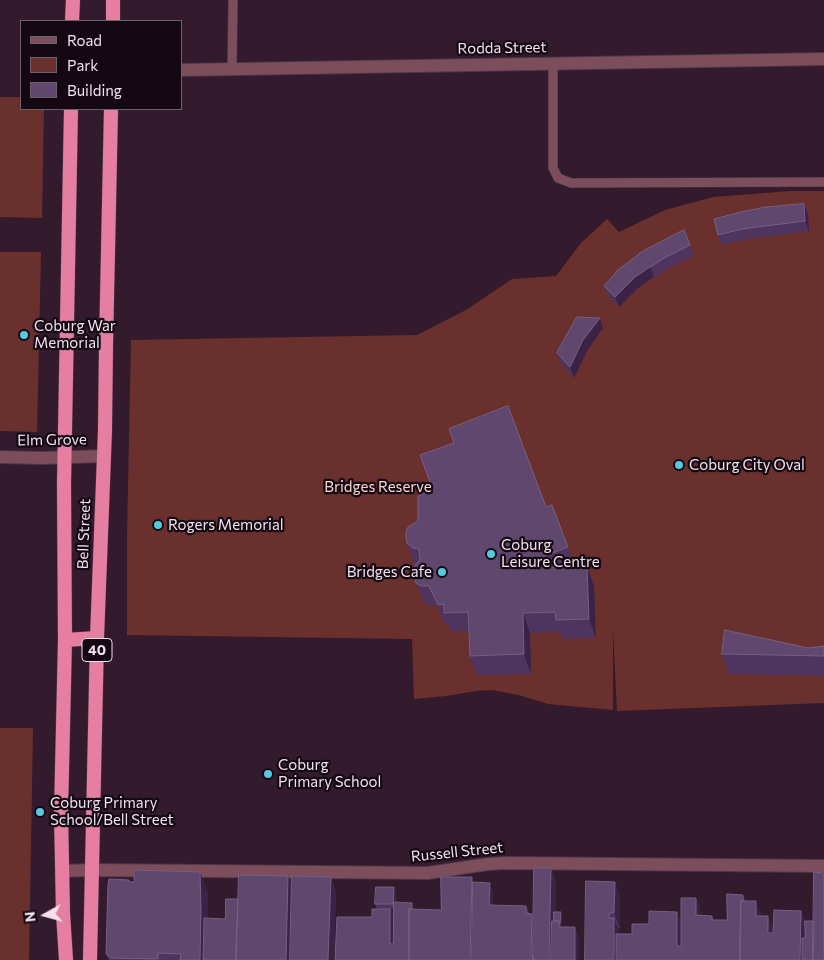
<!DOCTYPE html>
<html>
<head>
<meta charset="utf-8">
<style>
	body { margin:0 }
	#map { position:relative; width:824px; height:960px; overflow:hidden; background:#331b2d; font-family:Commissioner,sans-serif }
	canvas { display:block }
	.legend { position:absolute; left:20px; top:20px; width:162px; height:90px; box-sizing:border-box; background:#140912; border:1px solid #6d606a; margin:0; padding:6px 9px; list-style:none; font-size:15px; color:#f3e2ee }
	.legend li { display:flex; align-items:center; gap:10px; height:25px }
	.legend b { width:25px; border:1px solid #6d606a }
	.north { position:absolute; left:20px; top:890px; width:50px; height:50px; -webkit-text-stroke:4px #140912; paint-order:stroke; rotate:263deg; font-size:14px; font-weight:700; line-height:20px; text-align:center; color:#f3e2ee }
	.north::after { content:''; display:block; margin:auto; width:18px; height:22px; background:#f3e2ee; clip-path:polygon(50% 0,100% 100%,50% 72%,0 100%) }
</style>
</head>
<body>
<div id="map">
<canvas width="824" height="960"></canvas>
<ul class="legend">
<li><b style="height:6px;background:#7c4e5c"></b>Road</li>
<li><b style="height:14px;background:#6a302d"></b>Park</li>
<li><b style="height:14px;background:#60476e"></b>Building</li>
</ul>
<div class="north">N</div>
</div>
<script>
const c = document.querySelector('canvas').getContext('2d');
c.lineJoin = 'round';
function fill(path, color) { c.fillStyle = color; c.fill(path, 'evenodd'); }
function strokePath(path, color, width, dash) { c.strokeStyle = color; c.lineWidth = width; c.lineCap = dash ? 'butt' : 'round'; c.setLineDash(dash || []); c.stroke(path); }
function label(font, color, halo, rows, align = 'center') {
  c.font = font + ' Commissioner,sans-serif'; c.lineWidth = 4.5; c.setLineDash([]); c.textBaseline = 'middle'; c.strokeStyle = halo; c.fillStyle = color; for (const [text, x, y, turn = 0] of rows) {
    c.save(); c.translate(x, y); c.rotate((+turn || 0) * Math.PI / 180); c.textAlign = isNaN(turn) ? turn : align; if (halo) c.strokeText(text, 0, 0); c.fillText(text, 0, 0); c.restore();
  }
}
const green = new Path2D(`
	M 0,97 L 21,97 L 21,109 L 44,109 L 42,218 L 0,217 Z
	M 791,191 L 824,191 L 824,703 L 617,711 L 613,630 L 613,710 L 548,704 L 519,695 L 492,690 L 476,691 L 446,696 L 414,699 L 412,639 L 127,635 L 127,537 L 131,340 L 417,335 L 466,310 L 512,279 L 556,276 L 581,243 L 607,219 L 619,232 L 665,210 L 713,197 Z
	M 0,252 L 41,252 L 37,432 L 0,431 Z
	M 0,728 L 33,728 L 29,960 L 0,960 Z`);
const service = new Path2D(`
	M 553,63 L 553,168 L 558,178 L 571,183 L 824,182
	M 232,69 L 233,0`);
const minor = new Path2D(`
	M 181,70 L 824,59
	M 0,457 L 42,458 L 104,456
	M 62,871 L 91,870 L 428,873 L 488,864 L 506,863 L 824,866`);
const trunk = new Path2D(`
	M 72,21 L 73,0
	M 113,21 L 113,0
	M 65,640 L 97,638
	M 66,960 L 63,913 L 61,813 L 65,640 L 64,484 L 71,109
	M 90,960 L 97,638 L 105,430 L 106,346 L 111,109`);
const wall = new Path2D(`
	M 804,204 L 808,214 L 809,231 L 746,239 L 722,245 L 718,235 Z
	M 690,245 L 694,256 L 670,267 L 654,277 L 638,288 L 619,307 L 608,296 L 604,286 Z
	M 603,328 L 587,351 L 574,378 L 561,364 L 557,353 Z
	M 546,507 L 568,547 L 575,567 L 587,566 L 594,586 L 596,638 L 563,639 L 560,632 L 530,633 L 531,674 L 477,675 L 470,656 L 469,632 L 451,632 L 448,624 L 445,624 L 437,605 L 428,606 L 424,602 L 416,583 L 416,564 L 414,563 L 407,543 Z
	M 824,646 L 824,676 L 729,674 L 722,654 Z
	M 551,868 L 556,883 L 556,912 L 562,917 L 562,927 L 575,927 L 579,938 L 579,960 L 335,960 L 372,917 L 377,909 L 375,904 L 394,887 L 396,892 L 396,902 L 414,910 L 441,910 L 472,877 L 473,882 L 493,893 L 493,905 L 526,906 L 529,913 L 532,914 L 533,917 ZM 391,909 L 394,910 L 394,918 Z
	M 288,876 L 292,886 L 331,877 L 336,892 L 334,960 L 109,960 L 106,954 L 129,880 L 130,882 L 208,892 L 208,919 L 225,919 L 238,899 Z
	M 615,882 L 620,897 L 620,928 L 618,928 L 620,934 L 632,934 L 649,924 L 681,922 L 696,898 L 700,909 L 700,915 L 712,916 L 714,920 L 727,920 L 743,895 L 745,901 L 762,916 L 773,931 L 801,911 L 805,923 L 824,960 L 585,960 Z`);
const shadedWall = new Path2D(`
	M 804,204 L 808,214 L 809,231 L 805,221 Z
	M 650,267 L 654,277 L 638,288 L 619,307 L 615,297 L 635,277 Z
	M 600,318 L 603,328 L 587,351 L 574,378 L 570,367 L 583,340 Z
	M 587,566 L 594,586 L 596,638 L 589,619 Z
	M 523,613 L 530,633 L 531,674 L 524,654 Z
	M 551,868 L 556,883 L 555,960 L 549,960 Z
	M 200,872 L 208,892 L 208,929 L 207,960 L 200,960 Z
	M 288,876 L 294,891 L 292,960 L 286,960 Z
	M 331,877 L 336,892 L 334,960 L 328,960 Z
	M 472,877 L 477,893 L 476,960 L 470,960 Z
	M 615,882 L 620,897 L 620,928 L 614,913 Z
	M 490,883 L 493,893 L 493,915 L 489,905 Z
	M 394,887 L 396,892 L 395,910 L 393,904 Z
	M 696,898 L 700,909 L 700,926 L 696,915 Z
	M 756,901 L 762,917 L 756,916 Z
	M 390,909 L 394,920 L 394,954 L 390,944 Z
	M 801,911 L 806,926 L 806,960 L 800,960 Z
	M 561,912 L 562,917 L 562,930 L 560,924 Z
	M 677,912 L 681,922 L 681,956 L 677,946 Z
	M 609,913 L 614,928 L 614,918 L 620,933 L 620,960 L 614,960 Z
	M 532,914 L 536,924 L 536,960 L 531,955 Z
	M 768,916 L 774,931 L 773,948 L 768,933 Z
	M 575,927 L 579,938 L 579,960 L 575,960 Z`);
const building = new Path2D(`
	M 804,204 L 805,221 L 742,229 L 718,235 L 714,219 L 741,212 L 766,207 Z
	M 684,230 L 690,245 L 666,257 L 650,267 L 635,277 L 615,297 L 604,286 L 618,270 L 643,251 Z
	M 577,317 L 600,318 L 583,340 L 570,367 L 557,353 Z
	M 508,406 L 546,507 L 552,505 L 568,547 L 539,558 L 543,568 L 587,566 L 589,619 L 556,620 L 555,612 L 523,613 L 524,654 L 470,656 L 468,612 L 444,613 L 444,604 L 438,605 L 429,586 L 421,586 L 416,583 L 413,571 L 415,565 L 420,560 L 419,549 L 413,548 L 407,543 L 406,537 L 406,531 L 408,527 L 418,521 L 418,496 L 433,490 L 420,455 L 454,443 L 449,429 Z
	M 725,630 L 808,648 L 824,646 L 824,656 L 722,654 Z
	M 534,868 L 551,868 L 549,960 L 533,960 Z
	M 134,870 L 200,872 L 201,909 L 200,960 L 180,960 L 181,954 L 158,953 L 158,959 L 111,958 L 106,954 L 108,884 L 109,879 L 129,880 L 129,882 L 134,882 Z
	M 814,872 L 824,873 L 824,960 L 813,960 Z
	M 239,875 L 288,876 L 286,960 L 236,960 Z
	M 292,876 L 331,877 L 328,960 L 290,960 Z
	M 441,877 L 472,877 L 470,960 L 409,960 L 409,909 L 441,910 Z
	M 586,881 L 615,882 L 614,913 L 609,913 L 609,918 L 614,918 L 614,960 L 585,960 Z
	M 473,882 L 490,883 L 489,905 L 526,906 L 526,913 L 532,914 L 531,955 L 533,955 L 533,960 L 472,960 Z
	M 376,887 L 394,887 L 393,904 L 375,904 Z
	M 727,894 L 743,895 L 743,901 L 741,901 L 740,960 L 616,960 L 616,934 L 632,934 L 632,924 L 649,924 L 649,911 L 677,912 L 677,946 L 681,946 L 681,898 L 696,898 L 696,915 L 712,916 L 712,920 L 727,920 Z
	M 226,899 L 238,899 L 236,960 L 203,960 L 204,918 L 225,919 Z
	M 741,901 L 756,901 L 756,916 L 768,916 L 768,933 L 773,933 L 774,910 L 801,911 L 800,960 L 740,960 Z
	M 394,902 L 412,903 L 412,910 L 409,909 L 409,960 L 335,960 L 337,917 L 372,917 L 372,909 L 390,909 L 390,944 L 393,944 Z
	M 554,912 L 561,912 L 560,924 L 559,921 L 554,921 Z
	M 552,921 L 559,921 L 559,927 L 575,927 L 575,960 L 551,960 Z
	M 805,921 L 814,921 L 813,960 L 802,960 L 802,938 L 805,938 Z`);
const markers = [
	[24,335,5,"#55cadf"],
	[679,465,5,"#55cadf"],
	[158,525,5,"#55cadf"],
	[491,554,5,"#55cadf"],
	[442,572,5,"#55cadf"],
	[268,774,5,"#55cadf"],
	[40,812,5,"#55cadf"]
];
const shields = [
	[97,650,30]
];
const shieldNames = [
	["40",97,650]
];
const streetNames = [
	["Rodda Street",502,48,-1],
	["Elm Grove",52,440,-1],
	["Bell Street",84,534,-88],
	["Russell Street",457,852,-6]
];
const poiNames = [
	["Coburg War",34,326],
	["Memorial",34,343],
	["Coburg City Oval",689,465],
	["Rogers Memorial",168,525],
	["Coburg",501,545],
	["Leisure Centre",501,562],
	["Bridges Cafe",432,572,"right"],
	["Coburg",278,765],
	["Primary School",278,782],
	["Coburg Primary",50,803],
	["School/Bell Street",50,820]
];
const parkNames = [
	["Bridges Reserve",378,487]
];
fill(green, '#6a302d');
strokePath(service, '#4e3748', 10);
strokePath(minor, '#4e3748', 14);
strokePath(trunk, '#4e3748', 15);
strokePath(service, '#7c4e5c', 9);
strokePath(minor, '#7c4e5c', 12);
strokePath(trunk, '#e57ea0', 14);
fill(wall, '#4e345f');
fill(shadedWall, '#3c2244');
fill(building, '#60476e');
strokePath(building, '#775f82', 1);
for (const [x, y, r, color] of markers) { const dot = new Path2D(); dot.arc(x, y, r, 0, 2 * Math.PI); c.fillStyle = color; c.fill(dot); strokePath(dot, '#140912', 2); }
for (const [x, y, w] of shields) { const box = new Path2D(); box.roundRect(x - w / 2, y - 11.5, w, 23, 4); c.fillStyle = '#140912'; c.fill(box); strokePath(box, '#f3e2ee', 1); }
label('bold 14px', '#f3e2ee', null, shieldNames);
label('15px', '#f3e2ee', '#140912', streetNames);
label('15px', '#f3e2ee', '#140912', poiNames, 'left');
label('15px', '#fcd4d0', '#140912', parkNames);
</script>
</body>
</html>
